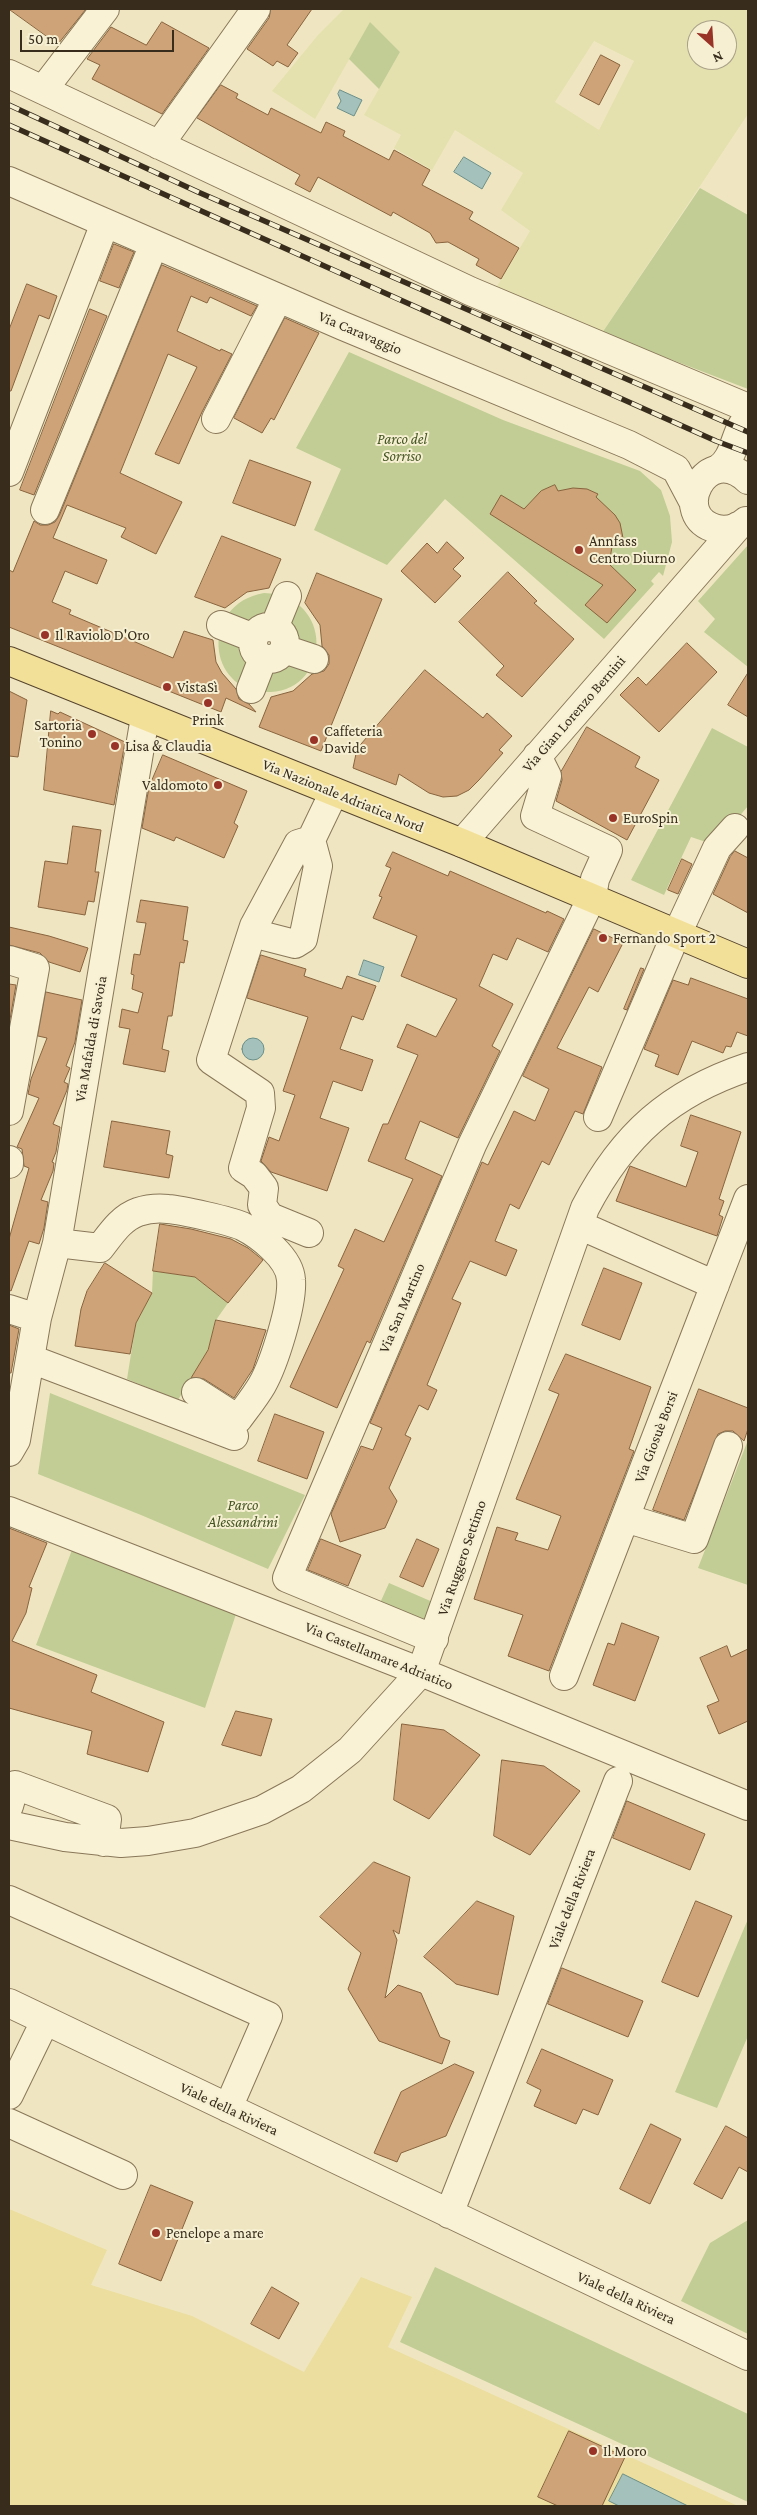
<!DOCTYPE html>
<html>
<head>
<meta charset="utf-8">
<style>
	body { margin:0 }
	#map { position:relative; width:757px; height:2515px; overflow:hidden; background:#efe6c1; font-family:"Crimson Pro",serif }
	canvas { display:block }
	.frame { position:absolute; inset:0; border:10px solid #382d1d; pointer-events:none }
	.north { position:absolute; left:687px; top:20px; width:50px; height:50px; box-sizing:border-box; background:#f6efd1; border:1px solid #aaa189; border-radius:50%; rotate:154deg; font-size:14px; font-weight:700; line-height:20px; text-align:center; color:#382d1d }
	.north::after { content:''; display:block; margin:auto; width:18px; height:22px; background:#993227; clip-path:polygon(50% 0,100% 100%,50% 72%,0 100%) }
	.scale { position:absolute; left:20px; top:30px; width:154px; height:22px; box-sizing:border-box; border:2px solid #382d1d; border-top:0; padding-left:6px; font-size:15px; line-height:18px; white-space:nowrap; color:#382d1d; -webkit-text-stroke:4px #f6efd1; paint-order:stroke }
</style>
</head>
<body>
<div id="map">
<canvas width="757" height="2515"></canvas>
<div class="frame"></div>
<div class="north">N</div>
<div class="scale">50 m</div>
</div>
<script>
const c = document.querySelector('canvas').getContext('2d');
c.lineJoin = 'round';
function fill(path, color) { c.fillStyle = color; c.fill(path, 'evenodd'); }
function strokePath(path, color, width, dash) { c.strokeStyle = color; c.lineWidth = width; c.lineCap = dash ? 'butt' : 'round'; c.setLineDash(dash || []); c.stroke(path); }
function label(font, color, halo, rows, align = 'center') {
  c.font = font + ' "Crimson Pro",serif'; c.lineWidth = 4; c.setLineDash([]); c.textBaseline = 'middle'; c.strokeStyle = halo; c.fillStyle = color; for (const [text, x, y, turn = 0] of rows) {
    c.save(); c.translate(x, y); c.rotate((+turn || 0) * Math.PI / 180); c.textAlign = isNaN(turn) ? turn : align; if (halo) c.strokeText(text, 0, 0); c.fillText(text, 0, 0); c.restore();
  }
}
const farmland = new Path2D(`
	M 344,9 L 748,9 L 748,114 L 602,333 L 493,293 L 530,231 L 501,210 L 523,173 L 455,130 L 432,170 L 394,148 L 401,135 L 364,115 L 400,52 L 370,23 L 315,119 L 272,91 L 318,35 ZM 697,30 L 727,30 L 727,60 L 697,60 ZM 594,41 L 634,61 L 599,130 L 555,102 Z`);
const green = new Path2D(`
	M 370,22 L 400,52 L 379,89 L 349,59 Z
	M 700,188 L 748,215 L 748,389 L 602,333 Z
	M 349,352 L 503,420 L 640,471 L 661,490 L 670,516 L 672,542 L 663,576 L 659,572 L 651,581 L 654,584 L 604,639 L 445,499 L 387,565 L 314,530 L 341,469 L 296,448 Z
	M 748,545 L 748,667 L 704,632 L 715,619 L 698,601 Z
	M 264,593 C 335,596 331,689 271,692 C 206,695 199,604 264,593 ZM 269,627 L 285,638 L 260,656 Z
	M 712,728 L 748,747 L 748,806 L 715,845 L 691,837 L 664,895 L 631,880 Z
	M 153,1271 L 195,1277 L 228,1303 L 216,1320 L 208,1350 L 178,1400 L 127,1379 L 136,1323 L 152,1293 Z
	M 50,1393 L 305,1495 L 268,1569 L 141,1515 L 38,1474 Z
	M 748,1440 L 748,1585 L 698,1568 Z
	M 72,1550 L 236,1614 L 205,1708 L 36,1645 Z
	M 389,1583 L 435,1603 L 428,1622 L 380,1603 Z
	M 748,1919 L 748,2036 L 717,2108 L 675,2092 Z
	M 748,2220 L 748,2334 L 681,2301 L 710,2243 Z
	M 435,2267 L 748,2414 L 748,2502 L 400,2342 Z`);
const sand = new Path2D(`
	M 9,2209 L 107,2250 L 91,2285 L 192,2316 L 304,2372 L 361,2277 L 412,2297 L 388,2347 L 738,2506 L 9,2506 Z`);
const water = new Path2D(`
	M 340,90 L 362,100 L 354,116 L 337,108 L 341,101 L 338,94 Z
	M 464,157 L 491,173 L 482,189 L 454,172 Z
	M 364,960 L 384,967 L 379,982 L 359,975 Z
	M242 1049a11 11 0 1 1 22 0a11 11 0 1 1-22 0Z
	M 623,2474 L 688,2506 L 619,2506 L 609,2501 Z`);
const building = new Path2D(`
	M 9,9 L 86,9 L 58,44 Z
	M 271,9 L 312,9 L 287,45 L 298,53 L 288,67 L 277,61 L 273,66 L 247,49 L 269,18 Z
	M 162,22 L 209,48 L 162,114 L 92,79 L 100,65 L 87,59 L 111,27 L 146,45 Z
	M 601,55 L 620,65 L 599,105 L 580,95 Z
	M 221,85 L 238,94 L 236,98 L 268,115 L 271,108 L 321,133 L 326,122 L 345,131 L 343,136 L 389,160 L 394,150 L 430,170 L 422,185 L 473,212 L 469,219 L 519,248 L 501,279 L 476,265 L 479,259 L 448,242 L 436,243 L 430,233 L 393,212 L 391,216 L 318,177 L 310,192 L 295,184 L 300,175 L 197,118 Z
	M 114,244 L 134,252 L 119,288 L 100,281 Z
	M 162,265 L 257,306 L 251,316 L 210,297 L 207,303 L 191,296 L 177,331 L 220,351 L 221,349 L 232,354 L 202,412 L 179,464 L 155,454 L 197,367 L 168,354 L 120,473 L 182,502 L 156,554 L 121,537 L 126,528 L 67,505 L 53,538 L 107,560 L 97,584 L 65,571 L 52,602 L 71,610 L 69,614 L 173,658 L 184,631 L 213,640 L 216,662 L 222,673 L 236,689 L 239,699 L 249,704 L 256,712 L 226,698 L 221,712 L 9,627 L 9,570 L 13,572 L 34,521 L 40,525 L 48,525 L 55,522 L 59,516 Z
	M 27,284 L 57,296 L 49,319 L 39,315 L 11,391 L 9,391 L 9,330 Z
	M 90,309 L 107,316 L 34,495 L 20,490 Z
	M 285,318 L 319,333 L 274,420 L 271,418 L 262,433 L 234,418 Z
	M 250,460 L 311,482 L 295,526 L 233,503 Z
	M 555,485 L 558,491 L 573,488 L 587,489 L 598,494 L 596,497 L 615,515 L 620,523 L 623,538 L 613,541 L 609,564 L 636,590 L 607,623 L 585,605 L 603,585 L 490,514 L 501,495 L 524,509 L 541,491 Z
	M 222,536 L 281,559 L 269,588 L 247,592 L 225,608 L 195,597 Z
	M 447,542 L 464,558 L 453,569 L 461,576 L 435,603 L 401,571 L 427,543 L 437,553 Z
	M 508,572 L 537,601 L 534,603 L 574,639 L 522,697 L 496,675 L 504,666 L 459,622 Z
	M 317,573 L 382,599 L 321,751 L 259,727 L 271,697 L 293,691 L 312,674 L 324,671 L 329,664 L 329,655 L 322,646 L 320,625 L 305,603 Z
	M 687,643 L 717,672 L 659,732 L 620,695 L 638,677 L 646,685 Z
	M 425,670 L 483,718 L 487,713 L 512,736 L 499,750 L 503,753 L 479,780 L 469,790 L 457,796 L 443,797 L 429,793 L 399,774 L 396,785 L 353,768 L 357,749 Z
	M 748,673 L 748,717 L 728,705 Z
	M 9,691 L 27,700 L 18,757 L 9,756 Z
	M 51,711 L 58,714 L 60,712 L 125,742 L 114,805 L 44,790 Z
	M 587,727 L 640,757 L 635,767 L 659,780 L 627,840 L 556,801 L 562,780 L 561,772 Z
	M 163,755 L 247,791 L 234,823 L 238,826 L 224,858 L 176,837 L 174,841 L 142,828 L 149,787 Z
	M 73,826 L 101,830 L 95,872 L 99,872 L 94,902 L 88,901 L 85,915 L 38,907 L 45,861 L 67,864 Z
	M 735,851 L 748,858 L 748,913 L 713,894 L 730,857 Z
	M 393,852 L 448,876 L 450,871 L 546,913 L 547,911 L 564,919 L 548,952 L 517,938 L 507,960 L 493,954 L 479,986 L 513,1004 L 492,1046 L 500,1051 L 458,1138 L 420,1121 L 405,1159 L 442,1176 L 370,1343 L 367,1341 L 337,1408 L 290,1387 L 344,1269 L 338,1266 L 355,1229 L 384,1242 L 413,1179 L 368,1161 L 383,1124 L 388,1124 L 418,1055 L 397,1047 L 407,1024 L 436,1037 L 457,999 L 401,976 L 417,936 L 373,918 L 382,897 L 379,896 L 391,868 L 386,866 Z
	M 682,859 L 692,864 L 678,894 L 668,890 Z
	M 141,900 L 188,907 L 183,940 L 188,941 L 184,963 L 180,962 L 172,1016 L 168,1016 L 162,1049 L 169,1051 L 165,1072 L 123,1064 L 130,1029 L 119,1027 L 122,1009 L 138,1013 L 143,993 L 132,989 L 134,975 L 131,974 L 134,954 L 140,955 L 146,923 L 137,922 Z
	M 9,927 L 49,936 L 88,948 L 80,972 L 49,962 L 40,953 L 9,945 Z
	M 594,929 L 623,943 L 598,992 L 589,987 L 557,1048 L 602,1067 L 583,1114 L 575,1111 L 549,1165 L 542,1161 L 519,1209 L 510,1204 L 495,1241 L 517,1250 L 506,1276 L 470,1261 L 452,1299 L 461,1303 L 427,1385 L 437,1390 L 428,1410 L 419,1405 L 405,1435 L 411,1438 L 389,1488 L 397,1501 L 385,1528 L 340,1542 L 331,1514 L 361,1446 L 373,1450 L 382,1428 L 370,1423 L 482,1162 L 488,1165 L 514,1111 L 535,1121 L 549,1089 L 523,1076 Z
	M 261,955 L 306,969 L 304,976 L 342,989 L 347,976 L 376,986 L 363,1020 L 352,1016 L 340,1049 L 373,1060 L 362,1091 L 333,1081 L 320,1118 L 349,1128 L 327,1191 L 271,1172 L 261,1161 L 269,1137 L 279,1141 L 295,1095 L 283,1091 L 308,1017 L 247,998 Z
	M 641,968 L 644,969 L 627,1010 L 624,1009 Z
	M 691,978 L 748,999 L 748,1036 L 737,1032 L 731,1047 L 726,1046 L 723,1053 L 692,1041 L 678,1075 L 655,1066 L 659,1055 L 644,1049 L 673,980 L 688,985 Z
	M 9,984 L 16,985 L 9,1025 Z
	M 46,992 L 82,1000 L 75,1042 L 66,1066 L 70,1068 L 64,1082 L 68,1084 L 67,1090 L 53,1124 L 60,1127 L 56,1152 L 52,1162 L 54,1163 L 53,1171 L 41,1200 L 48,1202 L 44,1228 L 39,1244 L 29,1241 L 11,1291 L 9,1290 L 9,1239 L 29,1168 L 24,1166 L 22,1149 L 17,1147 L 39,1098 L 28,1094 L 31,1079 L 47,1038 L 38,1036 Z
	M 691,1115 L 741,1132 L 719,1199 L 724,1201 L 719,1215 L 723,1217 L 717,1236 L 616,1201 L 630,1166 L 686,1187 L 698,1152 L 681,1146 Z
	M 112,1121 L 170,1131 L 166,1154 L 173,1156 L 169,1178 L 104,1167 Z
	M 160,1224 L 191,1229 L 231,1239 L 248,1248 L 263,1260 L 228,1303 L 195,1277 L 153,1271 Z
	M 105,1263 L 152,1293 L 136,1323 L 130,1354 L 75,1346 L 81,1309 L 87,1291 Z
	M 604,1268 L 642,1283 L 620,1340 L 582,1325 Z
	M 216,1320 L 266,1330 L 253,1369 L 234,1398 L 204,1379 L 191,1378 L 208,1350 Z
	M 9,1325 L 19,1329 L 11,1373 L 9,1373 Z
	M 566,1354 L 651,1387 L 629,1449 L 634,1451 L 549,1671 L 508,1656 L 523,1615 L 474,1599 L 497,1527 L 518,1533 L 515,1540 L 548,1550 L 561,1516 L 516,1499 L 559,1394 L 549,1390 Z
	M 699,1389 L 748,1408 L 748,1429 L 744,1441 L 733,1431 L 725,1431 L 718,1434 L 684,1520 L 653,1510 Z
	M 275,1414 L 324,1432 L 307,1479 L 258,1461 Z
	M 9,1528 L 47,1543 L 29,1587 L 32,1588 L 26,1613 L 12,1641 L 97,1675 L 91,1692 L 164,1722 L 148,1772 L 87,1754 L 92,1731 L 9,1708 Z
	M 321,1539 L 361,1555 L 348,1586 L 308,1570 Z
	M 417,1539 L 439,1549 L 423,1587 L 400,1577 Z
	M 622,1623 L 659,1637 L 635,1701 L 593,1685 L 608,1643 L 614,1645 Z
	M 727,1646 L 731,1657 L 748,1649 L 748,1721 L 719,1734 L 707,1706 L 719,1701 L 700,1658 Z
	M 236,1711 L 272,1719 L 261,1756 L 222,1745 Z
	M 402,1724 L 444,1730 L 480,1755 L 429,1819 L 394,1800 Z
	M 502,1760 L 544,1766 L 580,1791 L 530,1855 L 494,1836 Z
	M 627,1801 L 705,1834 L 690,1870 L 613,1838 Z
	M 374,1862 L 410,1877 L 399,1934 L 393,1930 L 397,1940 L 385,1998 L 398,1985 L 421,1993 L 440,2037 L 450,2041 L 442,2064 L 379,2041 L 348,1989 L 361,1953 L 320,1917 Z
	M 477,1901 L 514,1916 L 498,1995 L 456,1984 L 424,1957 Z
	M 696,1901 L 732,1916 L 698,1997 L 662,1982 Z
	M 562,1968 L 643,2001 L 628,2037 L 548,2004 Z
	M 542,2049 L 613,2080 L 598,2115 L 583,2109 L 576,2124 L 534,2106 L 541,2090 L 527,2083 Z
	M 455,2064 L 474,2072 L 446,2136 L 401,2153 L 397,2162 L 374,2153 L 401,2092 Z
	M 651,2124 L 681,2139 L 650,2204 L 620,2189 Z
	M 726,2126 L 748,2138 L 748,2172 L 739,2167 L 722,2199 L 694,2184 Z
	M 151,2185 L 193,2202 L 161,2281 L 119,2264 Z
	M 272,2287 L 299,2303 L 279,2339 L 251,2324 Z
	M 569,2431 L 625,2457 L 602,2506 L 558,2506 L 538,2497 Z`);
const minor = new Path2D(`
	M 9,74 L 470,291 L 748,408
	M 43,90 L 105,9
	M 159,145 L 256,9
	M 9,181 L 343,326 L 629,445 L 676,469 L 694,503
	M 216,419 L 278,298
	M 718,469 C 736,458 734,431 748,418
	M 9,472 L 105,223
	M 45,510 L 154,244
	M 746,521 C 738,528 727,531 717,529 C 668,517 706,440 748,480
	M 221,625 L 254,638
	M253 643a16 16 0 1 1 32 0a16 16 0 1 1-32 0Z
	M 274,628 L 287,596
	M 284,649 L 314,659
	M 251,689 L 263,658
	M 311,840 L 298,844 L 254,926 L 256,934 L 295,944 L 303,939 L 318,866 L 311,840 L 334,792
	M 462,843 L 738,526
	M 254,926 L 211,1060 L 260,1093 L 261,1108 L 243,1168 L 254,1175 L 264,1188 L 262,1205 L 270,1217 L 309,1233
	M 677,934 L 717,848 L 735,828
	M 9,960 L 35,968 L 9,1111
	M 598,1117 L 676,934
	M 9,1160 L 9,1164
	M 586,1228 L 715,1285
	M 57,1243 L 100,1248 C 111,1234 121,1218 138,1212 C 147,1209 158,1208 168,1209 C 182,1210 230,1221 242,1226 C 260,1235 290,1258 291,1280 C 293,1304 274,1364 262,1385 C 255,1397 246,1408 238,1419 L 196,1392
	M 9,1309 L 37,1318
	M 31,1359 L 234,1436
	M 9,1452 L 16,1440 L 37,1318 L 57,1243 L 145,717
	M 9,1511 L 421,1672 L 748,1806
	M 625,1518 L 694,1539 L 728,1446
	M 434,1639 L 287,1578 L 472,1145 L 592,897 L 595,879 L 608,850 L 535,816 L 547,776 L 537,756
	M 564,1676 L 748,1199
	M 9,1806 L 15,1785 L 107,1819 L 104,1842
	M 9,1825 L 65,1837 L 121,1843 L 148,1841 L 195,1833 L 262,1810 L 301,1789 L 350,1750 L 421,1672 L 585,1208 C 623,1135 670,1093 748,1067
	M 9,1900 L 268,2016 L 228,2108
	M 9,2003 L 748,2356
	M 9,2095 L 45,2021
	M 9,2123 L 123,2175
	M 449,2214 L 618,1781`);
const major = new Path2D(`
	M 9,661 L 462,843 L 748,964`);
const rail = new Path2D(`
	M 9,105 L 198,192 L 748,432
	M 9,125 L 716,441 L 748,453`);
const markers = [
	[579,550,5,"#993227"],
	[45,635,5,"#993227"],
	[167,687,5,"#993227"],
	[208,703,5,"#993227"],
	[92,734,5,"#993227"],
	[314,740,5,"#993227"],
	[115,746,5,"#993227"],
	[218,785,5,"#993227"],
	[613,818,5,"#993227"],
	[603,938,5,"#993227"],
	[156,2233,5,"#993227"],
	[593,2451,5,"#993227"]
];
const streetNames = [
	["Via Caravaggio",360,333,23],
	["Via Gian Lorenzo Bernini",574,714,-49],
	["Via Nazionale Adriatica Nord",343,796,22],
	["Via Mafalda di Savoia",91,1039,-80],
	["Via San Martino",402,1308,-67],
	["Via Giosuè Borsi",656,1437,-69],
	["Via Ruggero Settimo",462,1558,-71],
	["Via Castellamare Adriatico",379,1656,22],
	["Viale della Riviera",572,1899,-69],
	["Viale della Riviera",229,2109,25],
	["Viale della Riviera",626,2298,25]
];
const parkNames = [
	["Parco del",402,439],
	["Sorriso",402,456],
	["Parco",243,1505],
	["Alessandrini",243,1522]
];
const poiNames = [
	["Annfass",589,541],
	["Centro Diurno",589,558],
	["Il Raviolo D'Oro",55,635],
	["VistaSì",177,687],
	["Prink",208,720,"center"],
	["Sartoria",82,725,"right"],
	["Tonino",82,742,"right"],
	["Caffeteria",324,731],
	["Davide",324,748],
	["Lisa & Claudia",125,746],
	["Valdomoto",208,785,"right"],
	["EuroSpin",623,818],
	["Fernando Sport 2",613,938],
	["Penelope a mare",166,2233],
	["Il Moro",603,2451]
];
fill(farmland, '#e4e1af');
fill(green, '#c1cd95');
fill(sand, '#ebde9e');
fill(water, '#a4c1bb');
strokePath(water, '#6b8f8a', 1);
fill(building, '#cea377');
strokePath(building, '#88633e', 1);
strokePath(minor, '#897759', 30);
strokePath(major, '#56442d', 30);
strokePath(minor, '#f9f2d5', 28);
strokePath(major, '#f3e098', 28);
strokePath(rail, '#382d1d', 5.5);
strokePath(rail, '#f6efd1', 4, [11]);
for (const [x, y, r, color] of markers) { const dot = new Path2D(); dot.arc(x, y, r, 0, 2 * Math.PI); c.fillStyle = color; c.fill(dot); strokePath(dot, '#f6efd1', 2); }
label('15px', '#382d1d', '#f6efd1', streetNames);
label('italic 15px', '#435523', '#f6efd1', parkNames);
label('15px', '#382d1d', '#f6efd1', poiNames, 'left');
</script>
</body>
</html>
